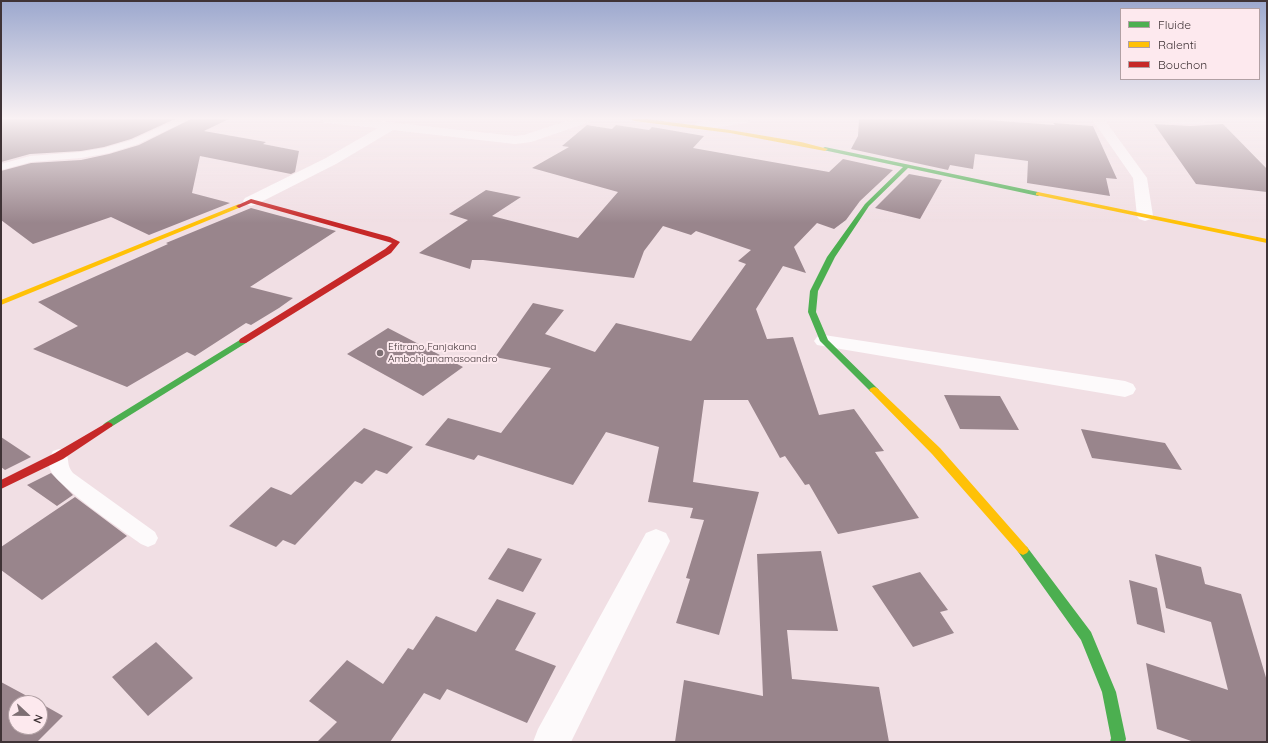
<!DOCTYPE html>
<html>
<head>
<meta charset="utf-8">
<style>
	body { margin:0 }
	#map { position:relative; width:1268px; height:743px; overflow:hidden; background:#f1dfe4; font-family:Quicksand,sans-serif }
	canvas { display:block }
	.frame { position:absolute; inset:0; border:2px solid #3f3336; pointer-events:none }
	.legend { position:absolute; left:1120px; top:8px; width:140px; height:72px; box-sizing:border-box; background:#fde9ee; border:1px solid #b1a0a4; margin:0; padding:5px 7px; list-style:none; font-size:12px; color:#3f3336 }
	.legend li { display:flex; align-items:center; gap:8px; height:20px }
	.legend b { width:20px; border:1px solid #b1a0a4 }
	.north { position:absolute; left:8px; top:695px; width:40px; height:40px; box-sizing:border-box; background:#fde9ee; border:1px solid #b1a0a4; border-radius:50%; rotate:112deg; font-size:11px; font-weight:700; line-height:16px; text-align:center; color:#3f3336 }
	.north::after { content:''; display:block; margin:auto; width:14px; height:18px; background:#7d6f73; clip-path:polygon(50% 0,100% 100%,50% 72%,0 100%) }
</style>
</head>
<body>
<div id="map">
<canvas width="1268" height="743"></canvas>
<div class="frame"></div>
<ul class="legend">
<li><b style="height:5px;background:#4caf50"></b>Fluide</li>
<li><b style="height:5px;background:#ffc107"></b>Ralenti</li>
<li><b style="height:5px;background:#c62828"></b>Bouchon</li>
</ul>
<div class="north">N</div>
</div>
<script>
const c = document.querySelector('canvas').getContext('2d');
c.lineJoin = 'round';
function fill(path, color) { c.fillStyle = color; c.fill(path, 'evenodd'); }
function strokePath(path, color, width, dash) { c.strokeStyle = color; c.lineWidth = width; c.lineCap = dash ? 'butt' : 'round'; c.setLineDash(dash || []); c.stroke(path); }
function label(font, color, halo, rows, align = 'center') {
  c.font = font + ' Quicksand,sans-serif'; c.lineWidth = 4; c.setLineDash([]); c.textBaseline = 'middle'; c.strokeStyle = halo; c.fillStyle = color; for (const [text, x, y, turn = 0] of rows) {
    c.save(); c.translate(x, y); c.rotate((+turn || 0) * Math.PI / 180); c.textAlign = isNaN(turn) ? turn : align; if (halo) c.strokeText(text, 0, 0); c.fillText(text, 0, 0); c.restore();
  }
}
const building = new Path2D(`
	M 1,119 L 175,119 L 131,139 L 104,147 L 81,151 L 30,154 L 1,162 Z
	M 191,119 L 229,119 L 204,131 L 266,142 L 263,144 L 299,151 L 295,172 L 291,174 L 200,156 L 192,193 L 230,203 L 149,235 L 111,217 L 33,244 L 1,220 L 1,171 L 31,163 L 81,160 L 109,154 L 139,145 Z
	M 859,119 L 974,119 L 1055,125 L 1053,123 L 1093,126 L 1117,179 L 1106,178 L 1110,196 L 1027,183 L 1028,161 L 975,154 L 973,169 L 950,165 L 948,170 L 851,149 L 858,136 Z
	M 1154,124 L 1190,126 L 1223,124 L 1267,169 L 1267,192 L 1196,184 Z
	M 587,125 L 612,129 L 616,125 L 649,130 L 652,127 L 704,136 L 693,148 L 829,172 L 843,159 L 893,170 L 860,201 L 846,220 L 834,229 L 817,223 L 794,247 L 806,273 L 783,266 L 756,309 L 767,339 L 793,337 L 819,415 L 854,409 L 884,451 L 875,452 L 919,518 L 838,534 L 809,484 L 805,485 L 785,456 L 780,458 L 748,400 L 704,400 L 693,482 L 759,492 L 719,635 L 676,623 L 690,579 L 686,578 L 704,520 L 690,518 L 693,508 L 648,502 L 659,447 L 606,432 L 573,485 L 478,455 L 474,460 L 425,445 L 448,418 L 501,433 L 551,368 L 495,357 L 533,303 L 564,310 L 545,334 L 595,352 L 616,323 L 691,341 L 746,264 L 738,261 L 751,250 L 696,231 L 691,235 L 663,226 L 644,251 L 634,278 L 483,260 L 472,260 L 470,269 L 419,253 L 468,220 L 449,214 L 486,190 L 521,197 L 492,216 L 578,238 L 618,192 L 532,168 L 569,147 L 562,146 Z
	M 909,174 L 942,180 L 920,219 L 875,208 Z
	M 251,208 L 336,231 L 250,287 L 293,298 L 279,308 L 251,325 L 246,323 L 195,356 L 187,352 L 127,387 L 33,349 L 78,326 L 38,302 L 168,244 L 166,243 Z
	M 388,328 L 463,367 L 423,396 L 347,354 Z
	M 944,395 L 1000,396 L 1019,430 L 960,429 Z
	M 364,428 L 413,447 L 387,474 L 376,470 L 362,484 L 355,481 L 295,545 L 283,540 L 276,547 L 229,526 L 271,487 L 291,495 Z
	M 1081,429 L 1165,443 L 1182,470 L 1092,458 Z
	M 1,437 L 31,457 L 5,470 L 1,467 Z
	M 51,473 L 73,495 L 57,506 L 27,485 Z
	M 75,497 L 127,536 L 42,600 L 1,570 L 1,547 Z
	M 508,548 L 542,559 L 523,592 L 488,579 Z
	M 821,551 L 838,631 L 787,630 L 792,679 L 879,687 L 889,742 L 675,742 L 684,680 L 763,696 L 757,554 Z
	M 1155,554 L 1201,567 L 1205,584 L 1241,594 L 1267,681 L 1267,742 L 1194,742 L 1157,729 L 1146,663 L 1228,690 L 1211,622 L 1166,608 Z
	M 920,572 L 948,610 L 940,612 L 954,633 L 913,647 L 872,586 Z
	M 1129,580 L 1157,588 L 1165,633 L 1137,624 Z
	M 497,599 L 536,613 L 515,650 L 556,666 L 527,723 L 447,689 L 440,700 L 424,693 L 390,742 L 317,742 L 337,722 L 309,701 L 347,660 L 383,684 L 408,648 L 413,650 L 436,616 L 476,632 Z
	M 156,642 L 193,678 L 148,716 L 112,677 Z
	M 1,682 L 40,703 L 16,703 L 16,727 L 40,727 L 40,703 L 63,716 L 37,742 L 1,742 Z`);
const lane = new Path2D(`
	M 178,119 L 190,119 L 138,144 L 109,153 L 81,158 L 31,162 L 1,170 L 1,164 L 30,156 L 81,152 L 104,148 L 132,140 Z
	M 59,449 L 65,451 C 70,459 66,465 73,473 L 155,532 L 158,538 L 155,544 L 148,547 L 141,544 C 125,532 54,484 50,469 C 48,464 50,456 53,451 Z`);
const street = new Path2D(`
	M 321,119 L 360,119 L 515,136 L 524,135 L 573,119 L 591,119 L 589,122 L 531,142 L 515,144 L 393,130 L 336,164 L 257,204 L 251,206 L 245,204 L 243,201 L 245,198 L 326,158 L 378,128 L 327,123 L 323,122 Z
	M 722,119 L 750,119 L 748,122 L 744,123 L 701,130 L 696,129 L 695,126 L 696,123 Z
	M 1092,119 L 1104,119 L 1147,178 L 1153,216 L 1151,219 L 1145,221 L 1139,219 L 1137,216 L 1133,178 Z
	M 1166,119 L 1204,119 L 1205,120 L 1203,123 C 1193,125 1178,124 1168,122 Z
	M 824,335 L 1125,381 L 1133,384 L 1136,389 L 1133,394 L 1125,397 L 817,345 L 814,341 L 817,337 Z
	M 656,529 L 666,533 L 670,541 L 571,742 L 533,742 L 538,729 L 646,533 Z`);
const fast = new Path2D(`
	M 825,147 L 1038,192 L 1041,194 L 1038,196 L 908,168 L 869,206 L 835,257 L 818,291 L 816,312 L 828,340 L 877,388 L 879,390 L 877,392 L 871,392 L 820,341 L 808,312 L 810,291 L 827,257 L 865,204 L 903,167 L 823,150 L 823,148 Z
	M 243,338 L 247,341 L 246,343 L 111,427 L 105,427 L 103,425 L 105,423 Z
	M 1023,545 L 1027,547 L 1091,632 L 1116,692 L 1126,739 L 1125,742 L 1110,742 L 1111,738 L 1102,692 L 1081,640 L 1019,553 L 1017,550 L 1019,547 Z`);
const slow = new Path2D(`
	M 631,119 L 647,119 L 730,130 L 801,142 L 828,149 L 825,151 L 730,133 L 634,121 Z
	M 1038,192 L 1267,239 L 1267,243 L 1036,195 L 1036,193 Z
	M 239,204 L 241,205 L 241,207 L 1,305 L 1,300 Z
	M 874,387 L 877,388 L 940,448 L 1027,547 L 1029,550 L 1027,553 L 1023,555 L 1019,553 L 932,454 L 871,392 L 869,390 L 871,388 Z`);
const jam = new Path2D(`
	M 251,199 L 390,237 L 400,242 L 391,253 L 246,343 L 240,343 L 239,341 L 240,339 L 385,249 L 392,243 L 251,203 L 239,208 L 236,206 Z
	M 108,422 L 111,423 L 113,425 L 111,427 L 63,459 L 1,489 L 1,480 L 55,453 Z`);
const markers = [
	[380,353,4,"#7d6f73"]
];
const poiNames = [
	["Efitrano Fanjakana",388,347],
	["Ambohijanamasoandro",388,359]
];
fill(building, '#99858c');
fill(lane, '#fdfafb');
fill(street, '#fdfafb');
fill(fast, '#4caf50');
fill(slow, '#ffc107');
fill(jam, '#c62828');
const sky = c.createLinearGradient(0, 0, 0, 223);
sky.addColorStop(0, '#9ca8ce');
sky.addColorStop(0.53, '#f9f1f3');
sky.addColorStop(1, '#f9f1f300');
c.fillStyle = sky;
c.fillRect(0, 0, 1268, 223);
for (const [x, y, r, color] of markers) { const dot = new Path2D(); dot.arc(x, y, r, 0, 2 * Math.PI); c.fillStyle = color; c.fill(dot); strokePath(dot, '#fde9ee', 1.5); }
label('10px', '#3f3336', '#fde9ee', poiNames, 'left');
</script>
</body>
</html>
